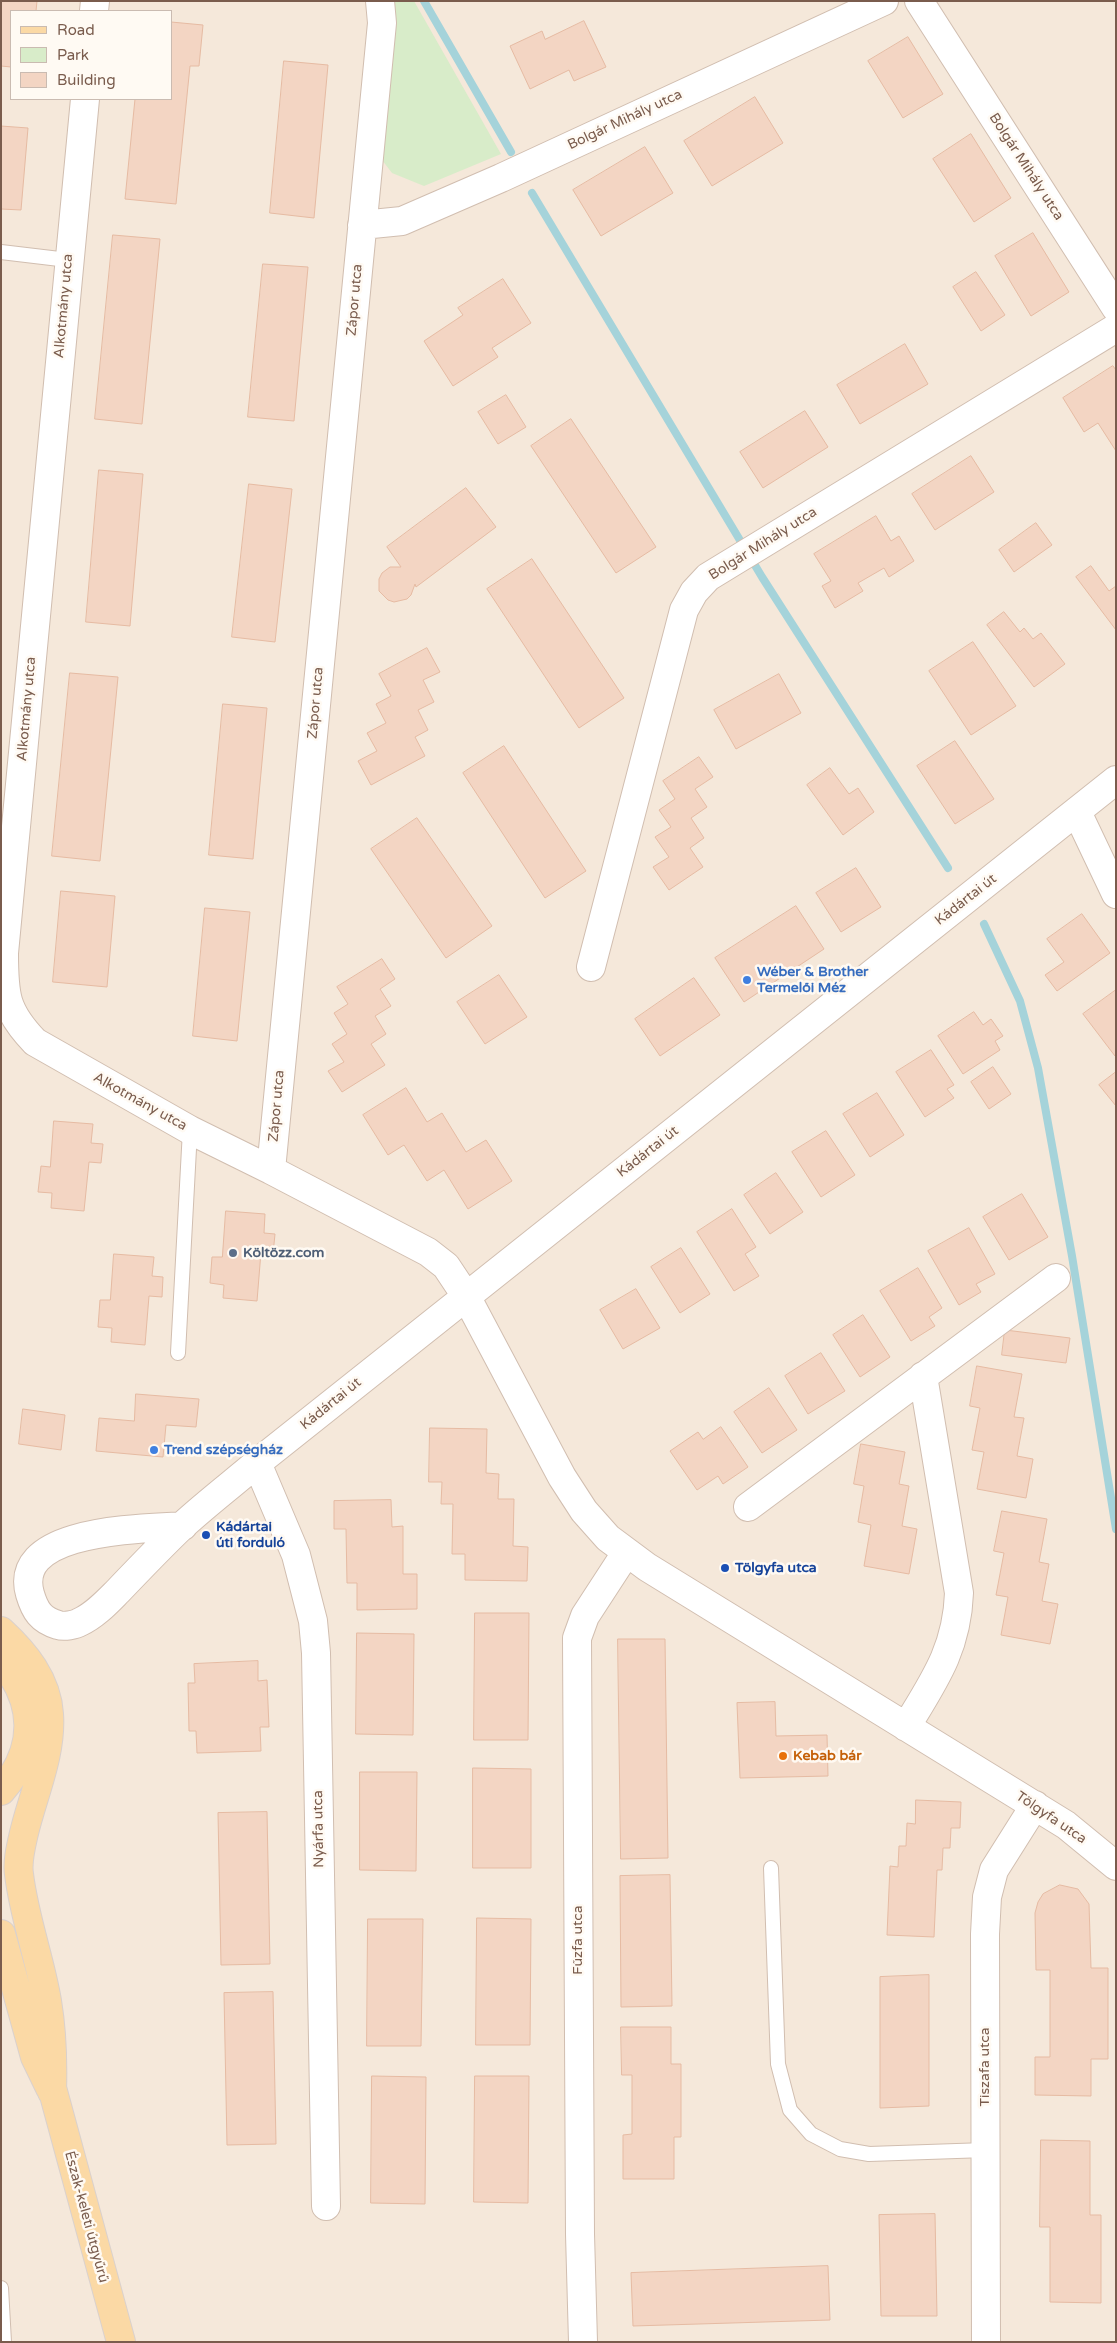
<!DOCTYPE html>
<html>
<head>
<meta charset="utf-8">
<style>
	body { margin:0 }
	#map { position:relative; width:1117px; height:2343px; overflow:hidden; background:#fdf6ec; font-family:"Varela Round",sans-serif }
	canvas { display:block }
	.frame { position:absolute; inset:0; border:2px solid #7a5c4d; pointer-events:none }
	.legend { position:absolute; left:10px; top:10px; width:162px; height:90px; box-sizing:border-box; background:#fffaf3; border:1px solid #cabbb1; margin:0; padding:6px 9px; list-style:none; font-size:15px; color:#7a5c4d }
	.legend li { display:flex; align-items:center; gap:10px; height:25px }
	.legend b { width:25px; border:1px solid #cabbb1 }
</style>
</head>
<body>
<div id="map">
<canvas width="1117" height="2343"></canvas>
<div class="frame"></div>
<ul class="legend">
<li><b style="height:6px;background:#fbd9a5"></b>Road</li>
<li><b style="height:14px;background:#d8ecc9"></b>Park</li>
<li><b style="height:14px;background:#f3d5c3"></b>Building</li>
</ul>
</div>
<script>
const c = document.querySelector('canvas').getContext('2d');
c.lineJoin = 'round';
function fill(path, color) { c.fillStyle = color; c.fill(path, 'evenodd'); }
function strokePath(path, color, width, dash) { c.strokeStyle = color; c.lineWidth = width; c.lineCap = dash ? 'butt' : 'round'; c.setLineDash(dash || []); c.stroke(path); }
function label(font, color, halo, rows, align = 'center') {
  c.font = font + ' "Varela Round",sans-serif'; c.lineWidth = 5; c.setLineDash([]); c.textBaseline = 'middle'; c.strokeStyle = halo; c.fillStyle = color; for (const [text, x, y, turn = 0] of rows) {
    c.save(); c.translate(x, y); c.rotate((+turn || 0) * Math.PI / 180); c.textAlign = isNaN(turn) ? turn : align; if (halo) c.strokeText(text, 0, 0); c.fillText(text, 0, 0); c.restore();
  }
}
const residential = new Path2D(`
	M 1,1 L 1116,1 L 1116,2342 L 1,2342 ZM 11,11 L 171,11 L 171,99 L 11,99 Z`);
const green = new Path2D(`
	M 395,1 L 414,1 L 501,154 L 424,186 L 392,173 L 379,156 Z`);
const stream = new Path2D(`
	M 424,1 L 511,152
	M 532,193 L 762,577 L 948,868
	M 984,924 L 1020,1001 L 1038,1068 L 1072,1256 L 1116,1529`);
const building = new Path2D(`
	M 1,1 L 37,1 L 36,11 L 11,11 L 11,67 L 1,66 Z
	M 584,21 L 606,67 L 574,81 L 569,70 L 530,89 L 510,46 L 542,31 L 545,39 Z
	M 171,22 L 203,25 L 199,66 L 190,66 L 176,204 L 125,199 L 135,99 L 171,99 Z
	M 908,37 L 943,94 L 903,118 L 868,61 Z
	M 284,61 L 328,65 L 314,218 L 270,213 Z
	M 755,97 L 783,143 L 712,186 L 684,141 Z
	M 1,126 L 28,128 L 21,210 L 1,209 Z
	M 971,134 L 1011,198 L 974,222 L 933,159 Z
	M 645,147 L 673,193 L 601,236 L 573,190 Z
	M 1033,233 L 1069,292 L 1031,316 L 995,256 Z
	M 113,235 L 160,239 L 142,424 L 95,419 Z
	M 263,264 L 308,267 L 294,421 L 248,417 Z
	M 976,272 L 1005,315 L 981,331 L 953,287 Z
	M 503,279 L 531,323 L 492,348 L 498,357 L 453,386 L 424,341 L 463,315 L 458,308 Z
	M 905,344 L 928,384 L 860,424 L 837,385 Z
	M 1113,366 L 1116,370 L 1116,451 L 1098,423 L 1084,432 L 1063,398 Z
	M 506,395 L 526,427 L 498,444 L 478,412 Z
	M 805,411 L 828,447 L 763,488 L 740,452 Z
	M 571,419 L 656,547 L 616,573 L 531,446 Z
	M 971,456 L 994,492 L 935,530 L 912,494 Z
	M 99,470 L 143,474 L 130,626 L 86,622 Z
	M 249,484 L 292,489 L 275,642 L 232,637 Z
	M 466,488 L 496,527 L 416,587 L 415,584 L 411,595 L 407,599 L 394,602 L 388,600 L 379,591 L 379,579 L 382,573 L 390,567 L 401,567 L 387,547 Z
	M 876,516 L 891,541 L 899,536 L 914,561 L 889,577 L 884,568 L 858,583 L 863,591 L 835,608 L 822,586 L 831,581 L 814,554 Z
	M 1036,523 L 1052,545 L 1014,572 L 999,550 Z
	M 532,559 L 624,698 L 579,728 L 487,589 Z
	M 1091,566 L 1109,591 L 1116,586 L 1116,630 L 1076,577 Z
	M 1004,612 L 1020,632 L 1024,628 L 1033,639 L 1041,633 L 1065,664 L 1034,687 L 987,625 Z
	M 973,642 L 1016,706 L 971,735 L 929,671 Z
	M 427,648 L 440,672 L 423,680 L 434,702 L 418,710 L 428,730 L 415,737 L 425,756 L 371,785 L 358,761 L 377,751 L 367,733 L 386,723 L 376,704 L 391,696 L 379,674 Z
	M 70,673 L 118,677 L 100,861 L 52,856 Z
	M 779,674 L 801,713 L 736,749 L 714,710 Z
	M 223,704 L 267,708 L 253,859 L 209,855 Z
	M 955,741 L 994,799 L 955,824 L 917,766 Z
	M 504,746 L 586,871 L 545,898 L 463,773 Z
	M 699,757 L 713,777 L 695,789 L 707,807 L 691,818 L 704,838 L 690,848 L 703,867 L 669,890 L 653,867 L 669,857 L 655,837 L 671,827 L 659,810 L 675,799 L 663,781 Z
	M 830,768 L 849,794 L 858,788 L 874,812 L 843,835 L 807,785 Z
	M 417,818 L 492,926 L 446,958 L 371,849 Z
	M 856,868 L 881,907 L 841,932 L 816,893 Z
	M 61,891 L 115,896 L 107,987 L 53,982 Z
	M 796,906 L 824,949 L 744,1002 L 715,958 Z
	M 205,908 L 250,912 L 237,1041 L 193,1036 Z
	M 1082,914 L 1110,953 L 1057,991 L 1045,975 L 1064,962 L 1047,939 Z
	M 382,959 L 395,979 L 380,989 L 391,1006 L 375,1016 L 386,1034 L 371,1044 L 385,1065 L 342,1092 L 328,1071 L 344,1062 L 332,1044 L 347,1034 L 334,1013 L 348,1004 L 337,987 Z
	M 499,975 L 527,1017 L 485,1044 L 457,1002 Z
	M 694,978 L 720,1015 L 660,1056 L 635,1019 Z
	M 1116,990 L 1116,1055 L 1115,1056 L 1083,1014 Z
	M 974,1012 L 983,1025 L 991,1019 L 1003,1036 L 995,1041 L 1000,1050 L 963,1074 L 938,1036 Z
	M 931,1050 L 954,1085 L 947,1089 L 954,1098 L 925,1117 L 896,1072 Z
	M 993,1067 L 1011,1094 L 989,1109 L 971,1082 Z
	M 1116,1072 L 1116,1106 L 1099,1085 Z
	M 406,1088 L 427,1122 L 442,1113 L 466,1152 L 486,1140 L 512,1181 L 468,1209 L 444,1170 L 427,1181 L 404,1145 L 388,1155 L 363,1115 Z
	M 877,1093 L 904,1135 L 870,1157 L 843,1114 Z
	M 54,1121 L 93,1124 L 91,1143 L 103,1144 L 101,1163 L 89,1162 L 84,1211 L 51,1208 L 52,1193 L 38,1192 L 41,1166 L 50,1167 Z
	M 826,1131 L 855,1175 L 821,1197 L 792,1152 Z
	M 776,1173 L 803,1212 L 770,1234 L 744,1195 Z
	M 1022,1194 L 1048,1237 L 1009,1260 L 983,1217 Z
	M 732,1209 L 756,1247 L 745,1254 L 759,1276 L 734,1291 L 697,1232 Z
	M 226,1211 L 265,1214 L 264,1233 L 275,1234 L 273,1254 L 261,1252 L 257,1301 L 223,1298 L 224,1285 L 210,1283 L 212,1257 L 222,1257 Z
	M 969,1228 L 995,1274 L 976,1284 L 981,1292 L 959,1305 L 928,1251 Z
	M 681,1248 L 710,1294 L 680,1313 L 651,1267 Z
	M 114,1254 L 154,1257 L 152,1276 L 163,1277 L 162,1297 L 149,1296 L 145,1345 L 111,1342 L 112,1328 L 98,1327 L 100,1300 L 110,1300 Z
	M 918,1268 L 942,1308 L 929,1317 L 935,1326 L 911,1341 L 880,1291 Z
	M 636,1289 L 660,1328 L 623,1349 L 600,1310 Z
	M 863,1315 L 890,1357 L 860,1377 L 833,1335 Z
	M 1005,1330 L 1070,1338 L 1066,1363 L 1002,1355 Z
	M 821,1353 L 845,1391 L 808,1414 L 785,1376 Z
	M 977,1366 L 1022,1374 L 1014,1417 L 1024,1418 L 1017,1456 L 1033,1459 L 1026,1498 L 977,1489 L 984,1452 L 972,1450 L 980,1408 L 970,1406 Z
	M 769,1388 L 797,1430 L 762,1453 L 734,1412 Z
	M 136,1394 L 199,1399 L 196,1427 L 166,1425 L 163,1457 L 96,1451 L 99,1418 L 134,1421 Z
	M 23,1409 L 65,1415 L 61,1450 L 19,1444 Z
	M 721,1427 L 748,1467 L 723,1484 L 718,1476 L 697,1490 L 670,1451 L 698,1432 L 703,1439 Z
	M 430,1428 L 487,1429 L 486,1473 L 499,1474 L 498,1499 L 514,1499 L 513,1546 L 528,1547 L 527,1581 L 465,1580 L 465,1554 L 452,1554 L 453,1504 L 441,1504 L 442,1482 L 429,1482 Z
	M 861,1444 L 905,1452 L 899,1484 L 909,1486 L 902,1526 L 917,1529 L 909,1574 L 864,1566 L 871,1525 L 858,1522 L 864,1486 L 854,1484 Z
	M 391,1500 L 392,1527 L 403,1526 L 403,1574 L 417,1574 L 417,1609 L 357,1610 L 357,1583 L 347,1583 L 346,1529 L 334,1529 L 334,1501 Z
	M 1002,1511 L 1047,1519 L 1039,1562 L 1049,1564 L 1042,1601 L 1058,1604 L 1050,1644 L 1001,1635 L 1008,1597 L 996,1595 L 1004,1553 L 994,1551 Z
	M 475,1613 L 529,1613 L 528,1740 L 474,1740 Z
	M 357,1633 L 414,1634 L 413,1735 L 356,1734 Z
	M 618,1639 L 665,1639 L 668,1858 L 621,1859 Z
	M 258,1661 L 258,1681 L 267,1680 L 269,1727 L 260,1727 L 261,1751 L 197,1753 L 196,1731 L 189,1731 L 188,1683 L 195,1683 L 194,1664 Z
	M 775,1702 L 776,1736 L 827,1735 L 828,1776 L 740,1778 L 737,1703 Z
	M 473,1768 L 531,1769 L 531,1868 L 473,1868 Z
	M 360,1772 L 417,1772 L 416,1871 L 360,1870 Z
	M 916,1800 L 961,1802 L 960,1828 L 951,1828 L 950,1848 L 943,1848 L 942,1870 L 937,1870 L 934,1937 L 887,1935 L 890,1866 L 898,1867 L 899,1846 L 906,1846 L 907,1823 L 915,1824 Z
	M 267,1812 L 270,1964 L 221,1965 L 218,1813 Z
	M 670,1875 L 672,2006 L 621,2007 L 620,1876 Z
	M 1060,1885 L 1078,1889 L 1089,1904 L 1091,1968 L 1108,1968 L 1108,2059 L 1091,2059 L 1091,2096 L 1035,2095 L 1035,2057 L 1050,2057 L 1050,1970 L 1036,1970 L 1035,1913 L 1038,1902 L 1043,1894 Z
	M 477,1918 L 531,1919 L 530,2045 L 476,2045 Z
	M 368,1919 L 423,1919 L 421,2046 L 367,2046 Z
	M 929,1975 L 929,2106 L 880,2108 L 880,1977 Z
	M 273,1992 L 276,2144 L 227,2145 L 224,1993 Z
	M 621,2027 L 671,2027 L 671,2064 L 681,2064 L 681,2137 L 674,2137 L 674,2179 L 623,2179 L 623,2135 L 632,2134 L 632,2075 L 622,2075 Z
	M 372,2076 L 426,2077 L 425,2204 L 371,2203 Z
	M 475,2076 L 529,2076 L 528,2203 L 474,2202 Z
	M 1041,2140 L 1090,2141 L 1090,2215 L 1101,2215 L 1101,2303 L 1050,2302 L 1050,2227 L 1040,2227 Z
	M 935,2214 L 937,2316 L 881,2316 L 879,2215 Z
	M 828,2266 L 830,2320 L 633,2326 L 631,2273 Z`);
const service = new Path2D(`
	M 1,252 L 68,260
	M 178,1353 L 190,1130
	M 771,1868 L 778,2064 L 790,2110 L 811,2134 L 840,2149 L 869,2154 L 986,2150
	M 1,2288 L 4,2342`);
const minor = new Path2D(`
	M 380,1 L 382,23 L 271,1170 L 428,1252 L 446,1266 L 466,1296 L 562,1477 L 584,1511 L 608,1538 L 647,1567 L 1066,1825 L 1116,1866
	M 919,1 L 1116,308
	M 94,11 L 95,1
	M 85,99 L 4,953 C 4,995 5,1011 35,1042 L 190,1130 L 271,1170
	M 362,225 L 402,221 L 501,178 L 884,1
	M 1077,812 L 1116,894
	M 591,967 L 684,610 L 694,592 L 708,577 L 1116,328
	M 257,1463 L 296,1555 L 313,1621 L 316,1653 L 326,2206
	M 748,1507 L 1056,1278
	M 183,1526 C 145,1529 11,1528 30,1594 C 35,1611 41,1620 58,1625 C 64,1627 75,1625 80,1622 C 95,1615 107,1602 118,1591 C 139,1569 160,1547 182,1526 C 206,1504 232,1484 257,1463 L 1116,780
	M 906,1727 C 934,1681 957,1649 959,1593 L 923,1376
	M 583,2342 L 580,2234 L 577,1638 L 585,1616 L 626,1553
	M 986,2342 L 985,1934 L 987,1897 L 994,1870 L 1035,1805`);
const primary = new Path2D(`
	M 1,1631 C 25,1653 47,1680 49,1714 C 52,1754 33,1795 24,1833 C 21,1846 17,1862 19,1874 C 24,1917 40,1959 47,2001 C 52,2031 53,2061 52,2092
	M 1,1660 C 37,1702 38,1749 1,1791
	M 1,1934 L 35,2057 L 50,2088
	M 48,2073 L 121,2342`);
const markers = [
	[747,980,5,"#3f7fe0"],
	[233,1253,5,"#5c6f8a"],
	[154,1450,5,"#3f7fe0"],
	[206,1535,5,"#1a4fb4"],
	[725,1568,5,"#1a4fb4"],
	[783,1756,5,"#e8710a"]
];
const streetNames = [
	["Bolgár Mihály utca",625,120,-25],
	["Bolgár Mihály utca",1026,167,57],
	["Zápor utca",355,300,-85],
	["Alkotmány utca",64,306,-85],
	["Bolgár Mihály utca",763,544,-32],
	["Zápor utca",316,703,-85],
	["Alkotmány utca",27,709,-85],
	["Kádártai út",966,900,-38],
	["Alkotmány utca",140,1102,29],
	["Zápor utca",277,1106,-85],
	["Kádártai út",648,1152,-38],
	["Kádártai út",331,1404,-39],
	["Tölgyfa utca",1051,1818,34],
	["Nyárfa utca",319,1829,-91],
	["Fűzfa utca",578,1940,-90],
	["Tiszafa utca",985,2067,-90],
	["Észak-keleti útgyűrű",86,2217,75]
];
const shopNames = [
	["Wéber & Brother",757,972],
	["Termelői Méz",757,988],
	["Trend szépségház",164,1450]
];
const serviceNames = [
	["Költözz.com",243,1253]
];
const transitNames = [
	["Kádártai",216,1527],
	["úti forduló",216,1543],
	["Tölgyfa utca",735,1568]
];
const foodNames = [
	["Kebab bár",793,1756]
];
fill(residential, '#f5e8da');
fill(green, '#d8ecc9');
strokePath(stream, '#a5d3da', 8);
fill(building, '#f3d5c3');
strokePath(building, '#e6bba3', 1);
strokePath(service, '#d1beb0', 16);
strokePath(minor, '#d1beb0', 30);
strokePath(primary, '#dad1cd', 30);
strokePath(service, '#fff', 14);
strokePath(minor, '#fff', 28);
strokePath(primary, '#fbd9a5', 28);
for (const [x, y, r, color] of markers) { const dot = new Path2D(); dot.arc(x, y, r, 0, 2 * Math.PI); c.fillStyle = color; c.fill(dot); strokePath(dot, '#fffaf3', 2); }
label('14px', '#7a5c4d', '#fffaf3', streetNames);
label('bold 14px', '#366cbe', '#fffaf3', shopNames, 'left');
label('bold 14px', '#4e5e75', '#fffaf3', serviceNames, 'left');
label('bold 14px', '#164399', '#fffaf3', transitNames, 'left');
label('bold 14px', '#c56008', '#fffaf3', foodNames, 'left');
</script>
</body>
</html>
